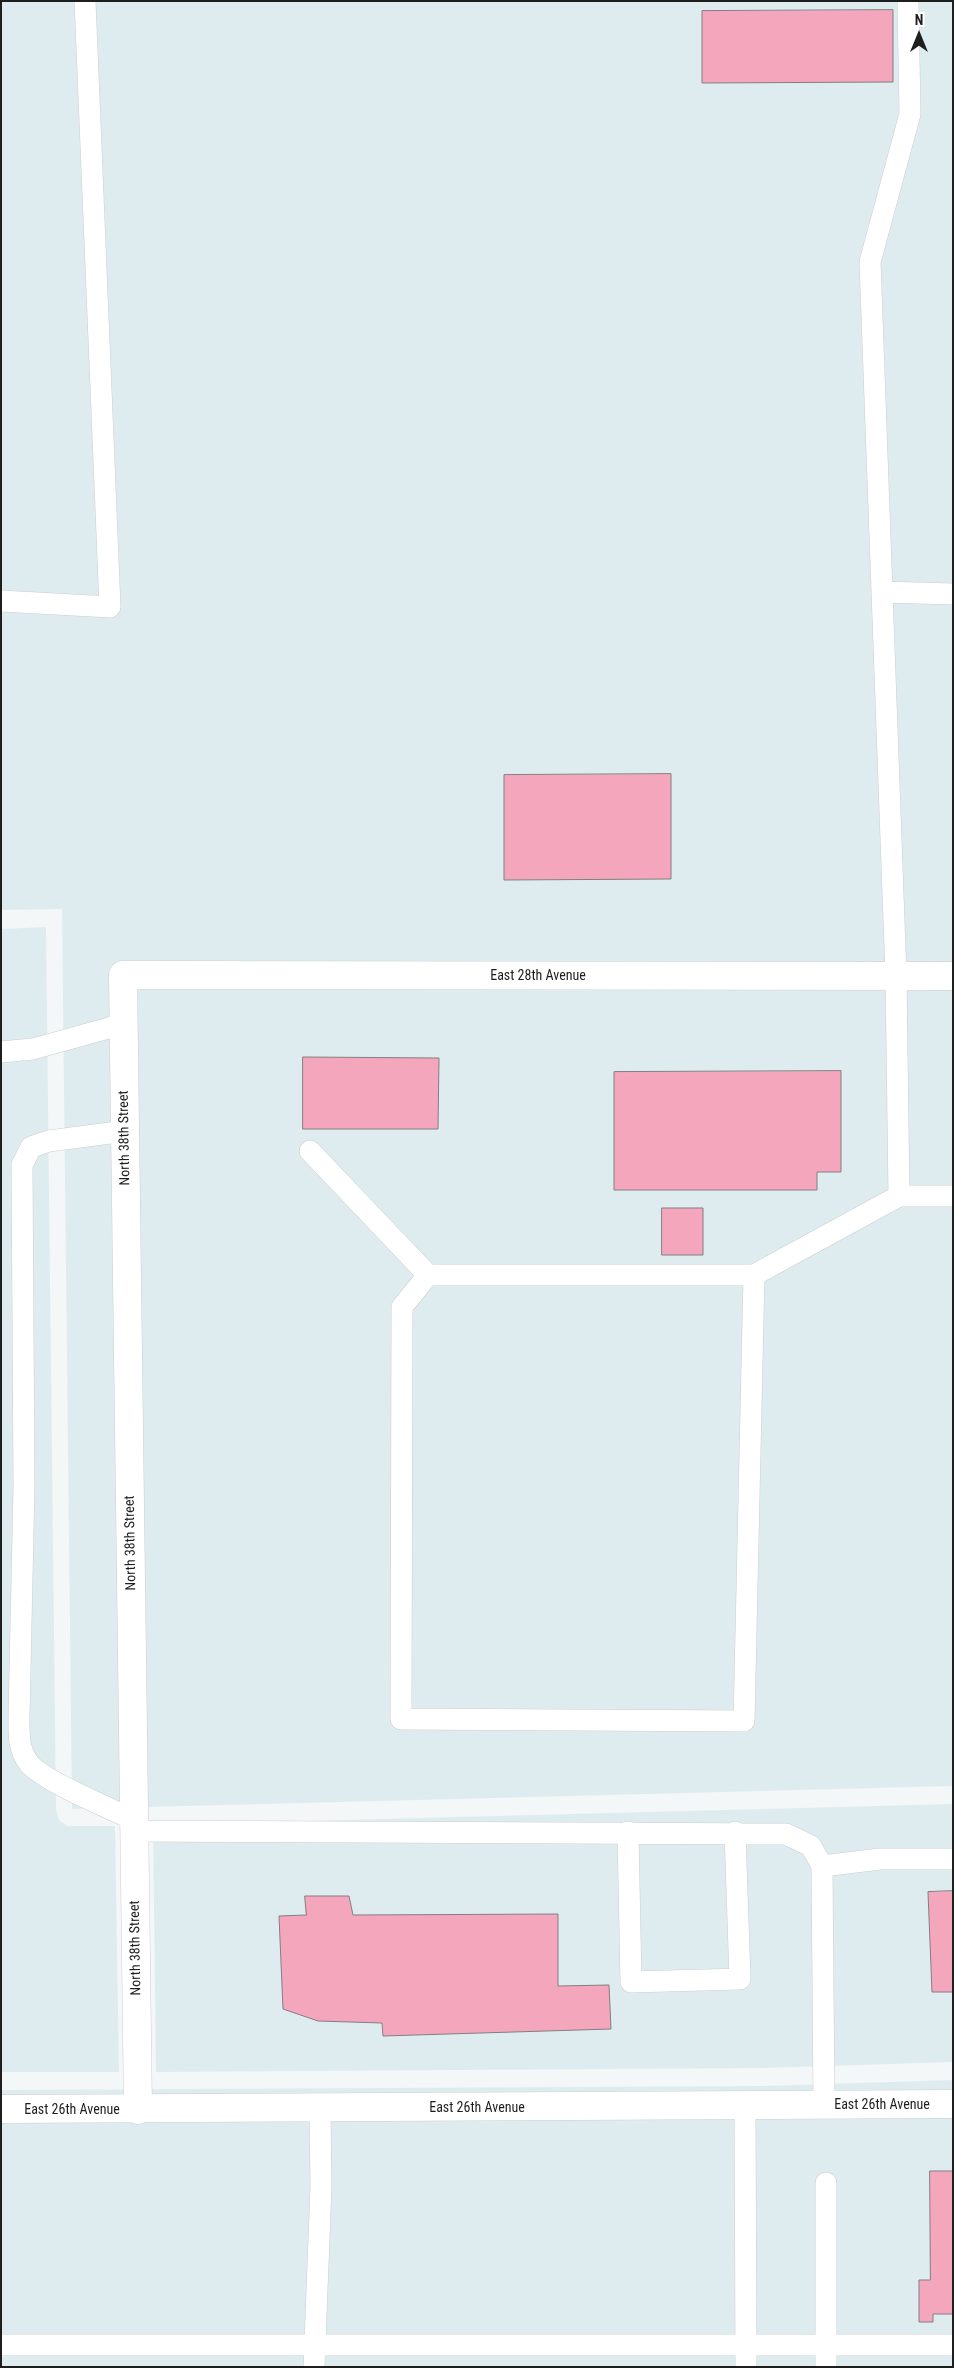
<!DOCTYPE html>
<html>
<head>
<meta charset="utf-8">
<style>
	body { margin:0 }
	#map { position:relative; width:954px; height:2368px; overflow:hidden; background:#f3f7f8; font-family:"Roboto Condensed",sans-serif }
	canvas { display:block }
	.frame { position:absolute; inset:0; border:2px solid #1d1f1f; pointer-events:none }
	.north { position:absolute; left:894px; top:10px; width:50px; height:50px; -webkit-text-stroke:4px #fff; paint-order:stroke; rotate:0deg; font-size:14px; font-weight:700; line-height:20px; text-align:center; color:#1d1f1f }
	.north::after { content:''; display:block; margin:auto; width:18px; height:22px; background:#1d1f1f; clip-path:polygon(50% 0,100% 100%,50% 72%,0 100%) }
</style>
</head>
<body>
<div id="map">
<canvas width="954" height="2368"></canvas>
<div class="frame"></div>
<div class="north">N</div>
</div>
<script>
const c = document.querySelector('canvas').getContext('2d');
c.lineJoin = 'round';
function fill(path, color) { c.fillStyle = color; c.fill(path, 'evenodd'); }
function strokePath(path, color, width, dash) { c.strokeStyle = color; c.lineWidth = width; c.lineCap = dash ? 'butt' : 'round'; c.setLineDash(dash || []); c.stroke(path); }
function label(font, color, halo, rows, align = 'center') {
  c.font = font + ' "Roboto Condensed",sans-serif'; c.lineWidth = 5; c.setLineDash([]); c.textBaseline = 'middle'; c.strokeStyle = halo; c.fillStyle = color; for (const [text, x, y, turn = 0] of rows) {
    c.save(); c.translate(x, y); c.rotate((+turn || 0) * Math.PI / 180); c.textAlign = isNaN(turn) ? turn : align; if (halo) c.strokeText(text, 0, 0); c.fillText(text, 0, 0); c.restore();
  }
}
const built = new Path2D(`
	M 1,1 L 953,1 L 953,1786 L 72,1809 L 62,909 L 1,910 Z
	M 46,927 L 56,1809 L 59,1820 L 67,1826 L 115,1826 L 119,2072 L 1,2072 L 1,929 Z
	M 953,1804 L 953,2062 L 765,2068 L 156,2072 L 153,1825 Z
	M 953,2080 L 953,2367 L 1,2367 L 1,2090 L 765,2086 Z`);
const building = new Path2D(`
	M 893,10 L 893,82 L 702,83 L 702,11 Z
	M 671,774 L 671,879 L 504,880 L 504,775 Z
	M 303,1057 L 439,1058 L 438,1129 L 303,1129 Z
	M 841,1071 L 841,1172 L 817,1172 L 817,1190 L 614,1190 L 614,1072 Z
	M 662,1208 L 703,1208 L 703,1255 L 662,1255 Z
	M 953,1891 L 953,1992 L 932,1992 L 928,1892 Z
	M 305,1896 L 349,1896 L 353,1915 L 558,1914 L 558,1986 L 609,1985 L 611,2029 L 383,2036 L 382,2023 L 318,2021 L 283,2009 L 279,1916 L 306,1915 Z
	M 930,2171 L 953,2171 L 953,2314 L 933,2314 L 933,2322 L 919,2322 L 919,2280 L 930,2280 Z`);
const lane = new Path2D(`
	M 882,592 L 953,594
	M 1,601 L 110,607 L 85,1
	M 1,1052 L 33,1049 L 123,1024
	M 125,1131 L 49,1141 L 31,1147 L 22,1165 L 24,1486 L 19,1717 C 19,1733 18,1748 28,1762 C 40,1780 112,1809 134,1820
	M 310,1151 L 428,1275
	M 899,1196 L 953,1196
	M 754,1275 L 744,1721 L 401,1719 L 402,1307 L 428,1275 L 754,1275 L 899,1196 L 896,976 L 870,262 L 910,114 L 908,1
	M 134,1831 L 786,1834 L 811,1846 L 822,1866 L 824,2105
	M 628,1832 L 631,1982 L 740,1979 L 735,1832
	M 822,1866 L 880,1859 L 953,1859
	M 745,2106 L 746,2367
	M 826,2183 L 826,2367
	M 1,2345 L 953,2345
	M 314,2367 L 321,2187 L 320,2109`);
const street = new Path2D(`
	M 138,2110 L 123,975 L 953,976`);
const secondary = new Path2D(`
	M 1,2109 L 953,2104`);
const streetNames = [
	["East 28th Avenue",538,976],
	["North 38th Street",125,1138,-91],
	["North 38th Street",131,1543,-91],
	["North 38th Street",136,1948,-91],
	["East 26th Avenue",882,2105],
	["East 26th Avenue",477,2108],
	["East 26th Avenue",72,2110]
];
fill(built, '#dfecef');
fill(building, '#f4a6bc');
strokePath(building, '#837f80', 1);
strokePath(lane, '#cacecf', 22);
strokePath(street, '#cacecf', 29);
strokePath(secondary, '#cacecf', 29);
strokePath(lane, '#fff', 21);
strokePath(street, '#fff', 28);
strokePath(secondary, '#fff', 28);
label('14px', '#1d1f1f', '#fff', streetNames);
</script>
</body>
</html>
